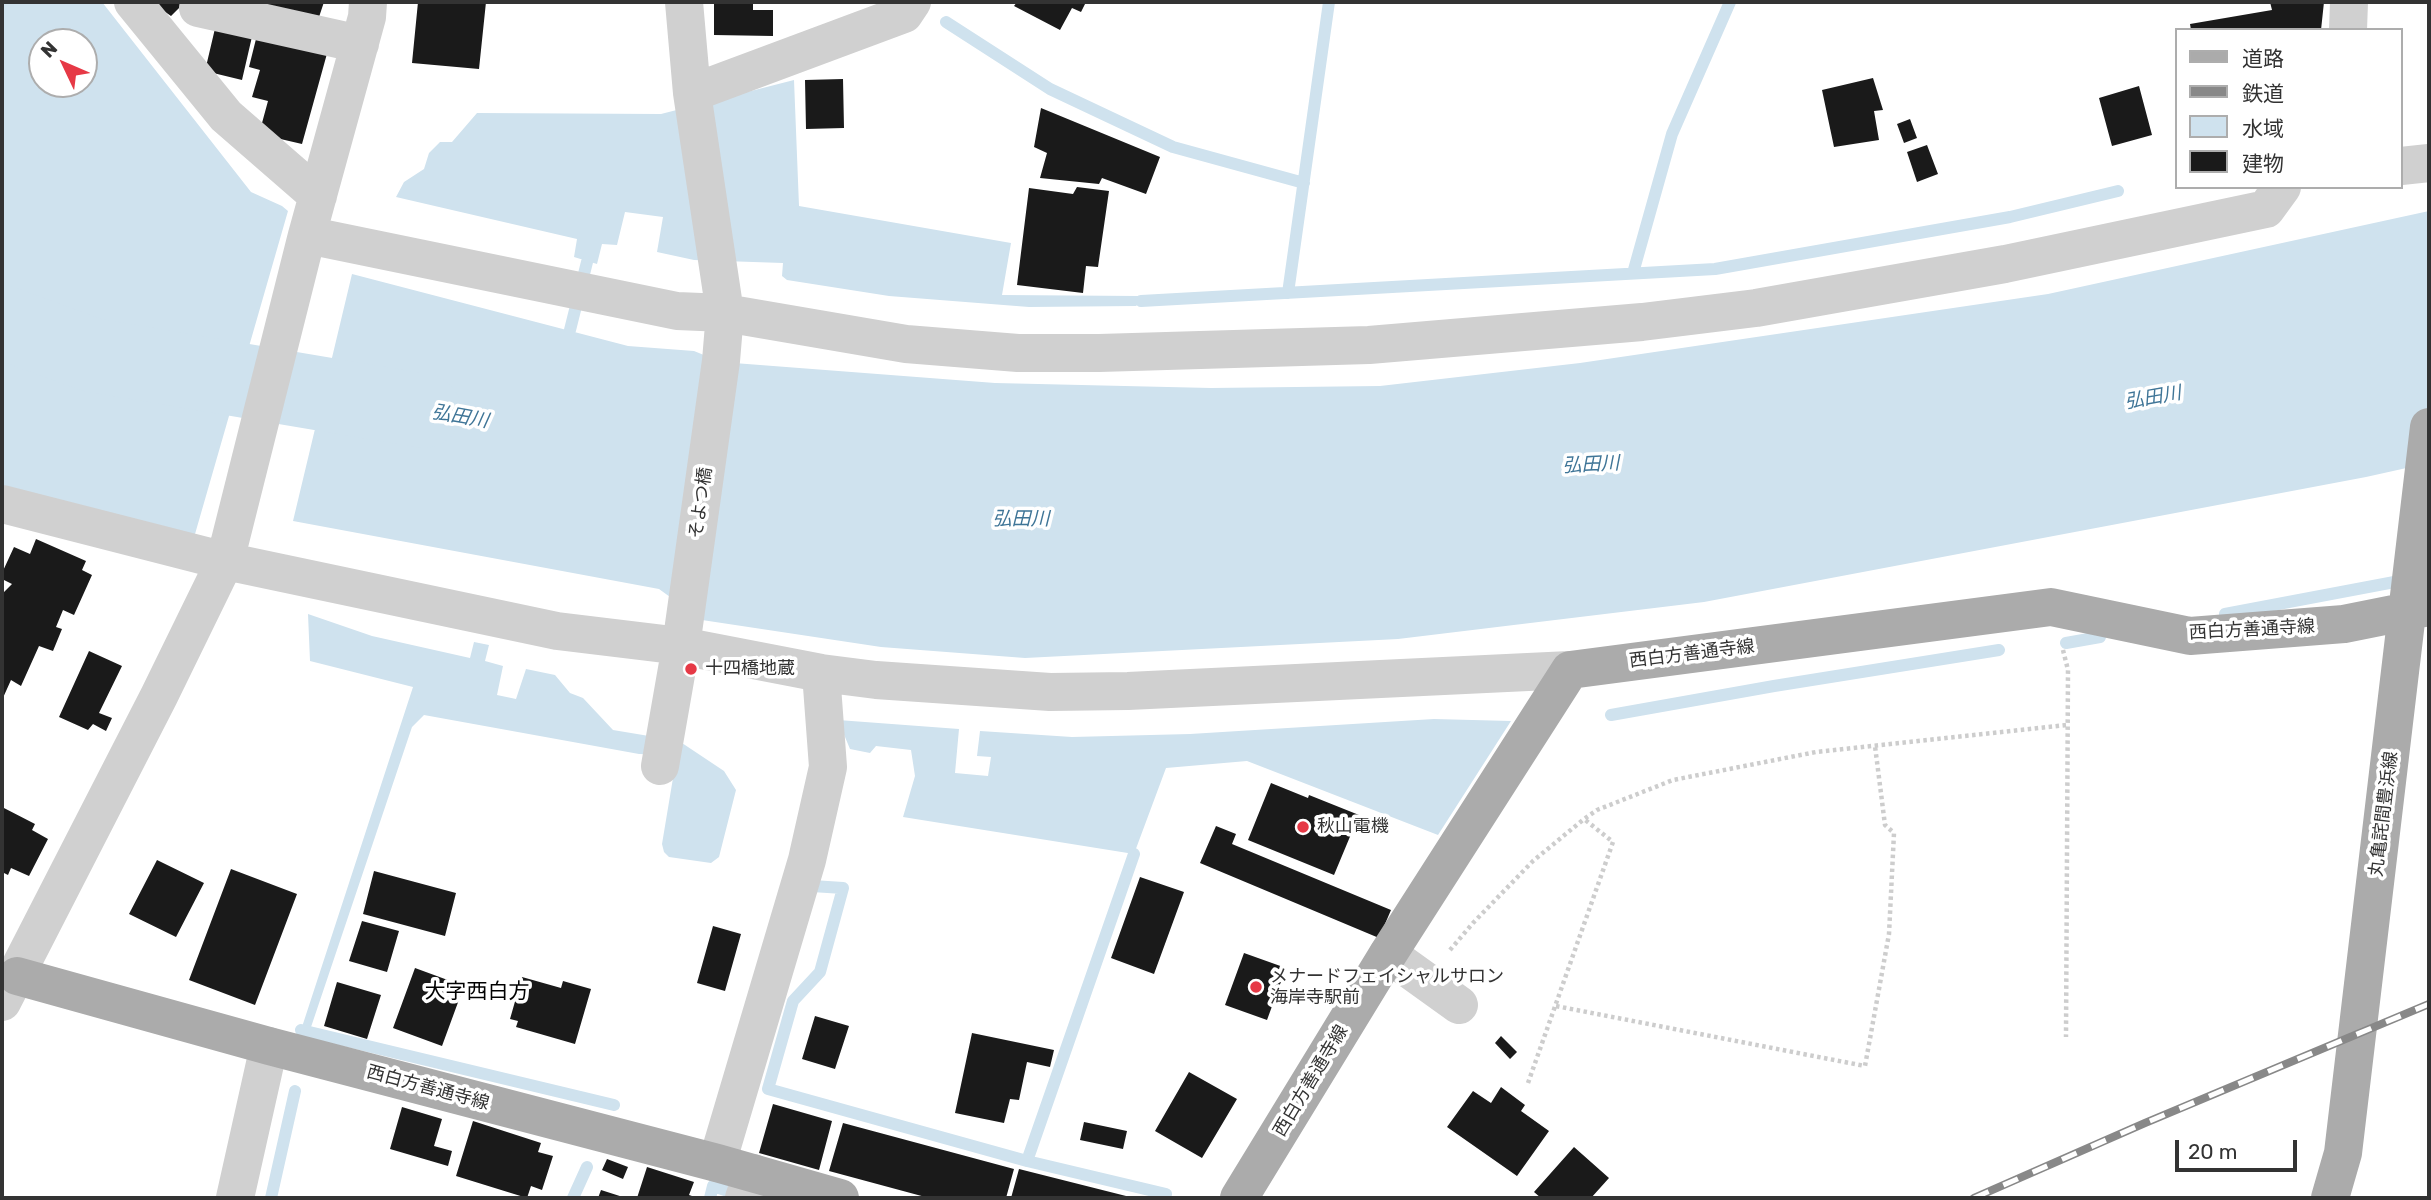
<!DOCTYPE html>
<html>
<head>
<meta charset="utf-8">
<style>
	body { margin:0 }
	#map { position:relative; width:2431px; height:1200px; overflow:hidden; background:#fff; font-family:Rubik,"Noto Sans JP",sans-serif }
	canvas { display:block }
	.frame { position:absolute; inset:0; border:4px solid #333; pointer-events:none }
	.legend { position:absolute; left:2175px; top:28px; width:228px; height:161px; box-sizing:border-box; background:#fff; border:2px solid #adadad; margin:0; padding:9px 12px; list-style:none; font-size:21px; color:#333 }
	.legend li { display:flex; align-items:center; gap:14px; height:35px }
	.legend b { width:35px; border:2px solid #adadad }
	.north { position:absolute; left:28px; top:28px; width:70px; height:70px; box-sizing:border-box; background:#fff; border:2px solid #adadad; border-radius:50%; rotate:314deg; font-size:19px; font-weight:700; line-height:28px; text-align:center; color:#333 }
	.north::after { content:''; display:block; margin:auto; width:24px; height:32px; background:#e63946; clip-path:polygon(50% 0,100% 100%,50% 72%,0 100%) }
	.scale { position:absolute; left:2175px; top:1140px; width:122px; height:32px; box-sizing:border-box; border:4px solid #333; border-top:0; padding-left:9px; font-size:21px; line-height:24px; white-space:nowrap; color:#333; -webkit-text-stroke:5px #fff; paint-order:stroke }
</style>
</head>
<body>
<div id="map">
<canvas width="2431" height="1200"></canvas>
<div class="frame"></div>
<ul class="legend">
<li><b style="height:9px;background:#ababab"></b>道路</li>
<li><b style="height:9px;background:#888"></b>鉄道</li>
<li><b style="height:19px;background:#cfe2ee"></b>水域</li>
<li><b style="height:19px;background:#1a1a1a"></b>建物</li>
</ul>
<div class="north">N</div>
<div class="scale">20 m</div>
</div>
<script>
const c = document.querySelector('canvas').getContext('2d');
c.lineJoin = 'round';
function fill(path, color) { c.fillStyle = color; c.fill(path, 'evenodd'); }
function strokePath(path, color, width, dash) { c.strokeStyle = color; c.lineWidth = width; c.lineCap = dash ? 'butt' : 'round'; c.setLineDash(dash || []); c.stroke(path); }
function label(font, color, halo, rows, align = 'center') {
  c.font = font + ' Rubik,"Noto Sans JP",sans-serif'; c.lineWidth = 7; c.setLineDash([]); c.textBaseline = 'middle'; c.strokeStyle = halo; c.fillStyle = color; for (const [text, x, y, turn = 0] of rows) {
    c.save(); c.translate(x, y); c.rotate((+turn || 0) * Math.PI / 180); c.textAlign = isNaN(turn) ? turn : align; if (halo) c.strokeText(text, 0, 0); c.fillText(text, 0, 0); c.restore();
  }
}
const water = new Path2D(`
	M 2,2 L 102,2 L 251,192 L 282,206 L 288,211 L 193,541 L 2,496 ZM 42,42 L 84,42 L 84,84 L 42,84 Z
	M 794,80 L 799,206 L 1011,243 L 1002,295 L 1138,296 L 1141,301 L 1136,306 L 1029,307 L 889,296 L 787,280 L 782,276 L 783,263 L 694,260 L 657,252 L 663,217 L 625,212 L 617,245 L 602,244 L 597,264 L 574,257 L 577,239 L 396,197 L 404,182 L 424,169 L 429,153 L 440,142 L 452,142 L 477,113 L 661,114 Z
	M 2429,211 L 2429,463 L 2366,477 L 1704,602 L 1398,639 L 1025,658 L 881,647 L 702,620 L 659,589 L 293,521 L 352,274 L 628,346 L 694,351 L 721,362 L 995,383 L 1211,388 L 1380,386 L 1580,363 L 2048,294 Z
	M 308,614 L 372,636 L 470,658 L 474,642 L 489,645 L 485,661 L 503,666 L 497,695 L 516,699 L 526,669 L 555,675 L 570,693 L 583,698 L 613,730 L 679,741 L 724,771 L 736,790 L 719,857 L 711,863 L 669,857 L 664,852 L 662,844 L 675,766 L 671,755 L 639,754 L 424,715 L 412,727 L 309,1033 L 301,1030 L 413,687 L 310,661 Z
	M 1434,719 L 1511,721 L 1438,835 L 1247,761 L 1166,768 L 1134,854 L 903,817 L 915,776 L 911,750 L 876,746 L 870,753 L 850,749 L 838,720 L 959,729 L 955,773 L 988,776 L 991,757 L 977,756 L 980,731 L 1072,737 L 1190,734 Z`);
const stream = new Path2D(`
	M 946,22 L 1050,89 L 1173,147 L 1304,183
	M 1633,273 L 1672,134 L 1730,2
	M 1288,293 L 1329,2
	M 1141,301 L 1715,269 L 2010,217 L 2118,191
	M 570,330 L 587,262
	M 2225,614 L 2405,580
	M 2066,643 L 2100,637
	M 1611,715 L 1774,686 L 1999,650
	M 812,886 L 843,888 L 820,972 L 793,1001 L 768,1089 L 1027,1161 L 1166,1194
	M 301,1030 L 614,1105
	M 1027,1161 L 1134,854
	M 271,1198 L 295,1091
	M 573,1198 L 587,1167
	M 710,1198 L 713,1186 L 734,1193`);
const river = new Path2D(`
	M 2,322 L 92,355 L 424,411`);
const building = new Path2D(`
	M 151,2 L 185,2 L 171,16 Z
	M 256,2 L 324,2 L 317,23 Z
	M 418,2 L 486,2 L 479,69 L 412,63 Z
	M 714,2 L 753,2 L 753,10 L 773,10 L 773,36 L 714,35 Z
	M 1017,2 L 1086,2 L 1081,12 L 1072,8 L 1060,30 L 1014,6 Z
	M 2270,2 L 2324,2 L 2321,30 L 2191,30 L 2190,24 L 2272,10 Z
	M 217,20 L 254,28 L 242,80 L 205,71 Z
	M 258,31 L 328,50 L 302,144 L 259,134 L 268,101 L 252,97 L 260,70 L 249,67 Z
	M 1873,78 L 1883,110 L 1874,111 L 1879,140 L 1834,147 L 1822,90 Z
	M 843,79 L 844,128 L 806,129 L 805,80 Z
	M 2139,86 L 2152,135 L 2112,146 L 2099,98 Z
	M 1041,108 L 1160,157 L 1146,194 L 1102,178 L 1099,184 L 1040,178 L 1047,153 L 1034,147 Z
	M 1910,119 L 1917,138 L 1904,143 L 1897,124 Z
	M 1927,145 L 1938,174 L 1917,182 L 1907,152 Z
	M 1077,187 L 1109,191 L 1098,267 L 1086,266 L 1083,293 L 1017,285 L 1029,188 L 1073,194 Z
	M 36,539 L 86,561 L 82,570 L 92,575 L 74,615 L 63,610 L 56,627 L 62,629 L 53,651 L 39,646 L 21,686 L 11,680 L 2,700 L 2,594 L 12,584 L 2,579 L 2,573 L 14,547 L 30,554 Z
	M 89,651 L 122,666 L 99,713 L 112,718 L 106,731 L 93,724 L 88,730 L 59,717 Z
	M 1271,783 L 1308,798 L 1309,795 L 1359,815 L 1334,875 L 1248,840 Z
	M 2,807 L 35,824 L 32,830 L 48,839 L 29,876 L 11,868 L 8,875 L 2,872 Z
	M 1216,826 L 1236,834 L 1232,844 L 1391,910 L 1379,938 L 1200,863 Z
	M 157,860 L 204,883 L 176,937 L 129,914 Z
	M 231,869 L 297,894 L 255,1005 L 189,980 Z
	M 374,871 L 456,893 L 445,936 L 363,914 Z
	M 1140,877 L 1184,892 L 1154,974 L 1111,958 Z
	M 362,921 L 399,931 L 387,972 L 349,961 Z
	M 713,926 L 741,934 L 725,991 L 697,983 Z
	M 1244,953 L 1286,968 L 1267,1020 L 1225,1005 Z
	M 415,968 L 464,986 L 442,1046 L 393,1028 Z
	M 522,977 L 561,988 L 563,981 L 591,989 L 575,1044 L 516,1027 L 518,1021 L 510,1019 Z
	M 337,982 L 381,995 L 367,1039 L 324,1026 Z
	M 815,1016 L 849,1026 L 835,1069 L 802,1059 Z
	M 972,1033 L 1054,1050 L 1050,1067 L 1027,1062 L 1019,1100 L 1010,1099 L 1004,1123 L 955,1113 Z
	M 1501,1036 L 1517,1052 L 1510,1059 L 1495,1043 Z
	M 1189,1072 L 1237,1099 L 1202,1158 L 1155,1131 Z
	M 1501,1087 L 1525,1105 L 1521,1111 L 1549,1131 L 1517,1176 L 1447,1127 L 1473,1091 L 1491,1103 Z
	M 773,1104 L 832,1121 L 819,1170 L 759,1153 Z
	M 402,1107 L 442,1119 L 434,1146 L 452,1151 L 448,1166 L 390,1149 Z
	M 473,1121 L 541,1143 L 538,1152 L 553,1156 L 542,1190 L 531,1186 L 527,1198 L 456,1176 Z
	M 1084,1122 L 1127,1131 L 1123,1149 L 1080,1140 Z
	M 843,1123 L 1014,1169 L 1006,1198 L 929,1198 L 829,1171 Z
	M 1574,1147 L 1609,1178 L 1591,1198 L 1541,1198 L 1534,1192 Z
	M 607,1159 L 628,1167 L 623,1179 L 602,1170 Z
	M 647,1167 L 694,1182 L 689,1195 L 698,1198 L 637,1198 Z
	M 1019,1169 L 1130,1197 L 1130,1198 L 1011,1198 Z
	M 601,1190 L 626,1198 L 598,1198 Z`);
const path = new Path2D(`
	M 2063,650 L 2068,670 L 2066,1037
	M 1450,950 L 1473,923 L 1533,861 L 1584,819 L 1597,810 L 1673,780 L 1816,752 L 2067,725
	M 1556,1006 L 1865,1066 L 1889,934 L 1894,833 L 1885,825 L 1875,746
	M 1528,1083 L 1613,842 L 1584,819`);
const minor = new Path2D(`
	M 133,2 L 226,116 L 318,196
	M 198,8 L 360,44
	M 2348,30 L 2349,2
	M 692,93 L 904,14 L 912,2
	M 2401,166 L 2429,163
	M 307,235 L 677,311 L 725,313 L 906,344 L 1018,353 L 1099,353 L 1369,345 L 1642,322 L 1756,308 L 2005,264 L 2266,209 L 2282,187
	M 2,504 L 225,561 L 557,631 L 681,646 L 821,673 L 876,680 L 1050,692 L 1128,691 L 1570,670
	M 660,766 L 681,646 L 721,361 L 725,313 L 692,93 L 684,2
	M 1388,954 L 1459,1005
	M 2,1002 L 159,696 L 225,561 L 307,235 L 367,17 L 368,2
	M 717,1163 L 807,860 L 828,767 L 821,673
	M 235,1198 L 269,1046
	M 744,1198 L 753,1173`);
const major = new Path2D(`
	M 17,976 L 269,1046 L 717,1163 L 840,1198
	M 1239,1198 L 1388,954 L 1570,670 L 2051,607 L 2190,636 L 2344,624 L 2429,607
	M 2330,1198 L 2343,1153 L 2429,427`);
const rail = new Path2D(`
	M 1974,1198 L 2145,1123 L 2429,1004`);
const markers = [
	[691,669,7,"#e63946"],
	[1303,827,7,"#e63946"],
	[1256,987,7,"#e63946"]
];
const streetNames = [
	["そよつ橋",701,503,-82],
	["西白方善通寺線",2252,630,-3],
	["西白方善通寺線",1692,654,-7],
	["丸亀詫間豊浜線",2384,814,-83],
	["西白方善通寺線",1311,1081,-59],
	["西白方善通寺線",428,1088,15]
];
const poiNames = [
	["十四橋地蔵",705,669],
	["秋山電機",1317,827],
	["メナードフェイシャルサロン",1270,977],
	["海岸寺駅前",1270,998]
];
const waterNames = [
	["弘田川",2153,398,-10],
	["弘田川",460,417,10],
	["弘田川",1591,465,-3],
	["弘田川",1021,520]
];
const quarterNames = [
	["大字西白方",477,992]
];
fill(water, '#cfe2ee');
strokePath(stream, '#cfe2ee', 12);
strokePath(river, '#cfe2ee', 74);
fill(building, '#1a1a1a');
strokePath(path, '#cdcdcd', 4.5, [3.5, 3.5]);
strokePath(minor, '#d0d0d0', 38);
strokePath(major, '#ababab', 38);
strokePath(rail, '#888', 8);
strokePath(rail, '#fff', 5, [16]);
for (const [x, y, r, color] of markers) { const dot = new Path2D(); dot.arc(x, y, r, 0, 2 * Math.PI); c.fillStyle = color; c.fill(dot); strokePath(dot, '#fff', 2.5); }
label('18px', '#333', '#fff', streetNames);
label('18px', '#333', '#fff', poiNames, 'left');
label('italic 19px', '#3f7597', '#fff', waterNames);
label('21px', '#000', '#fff', quarterNames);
</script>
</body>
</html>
